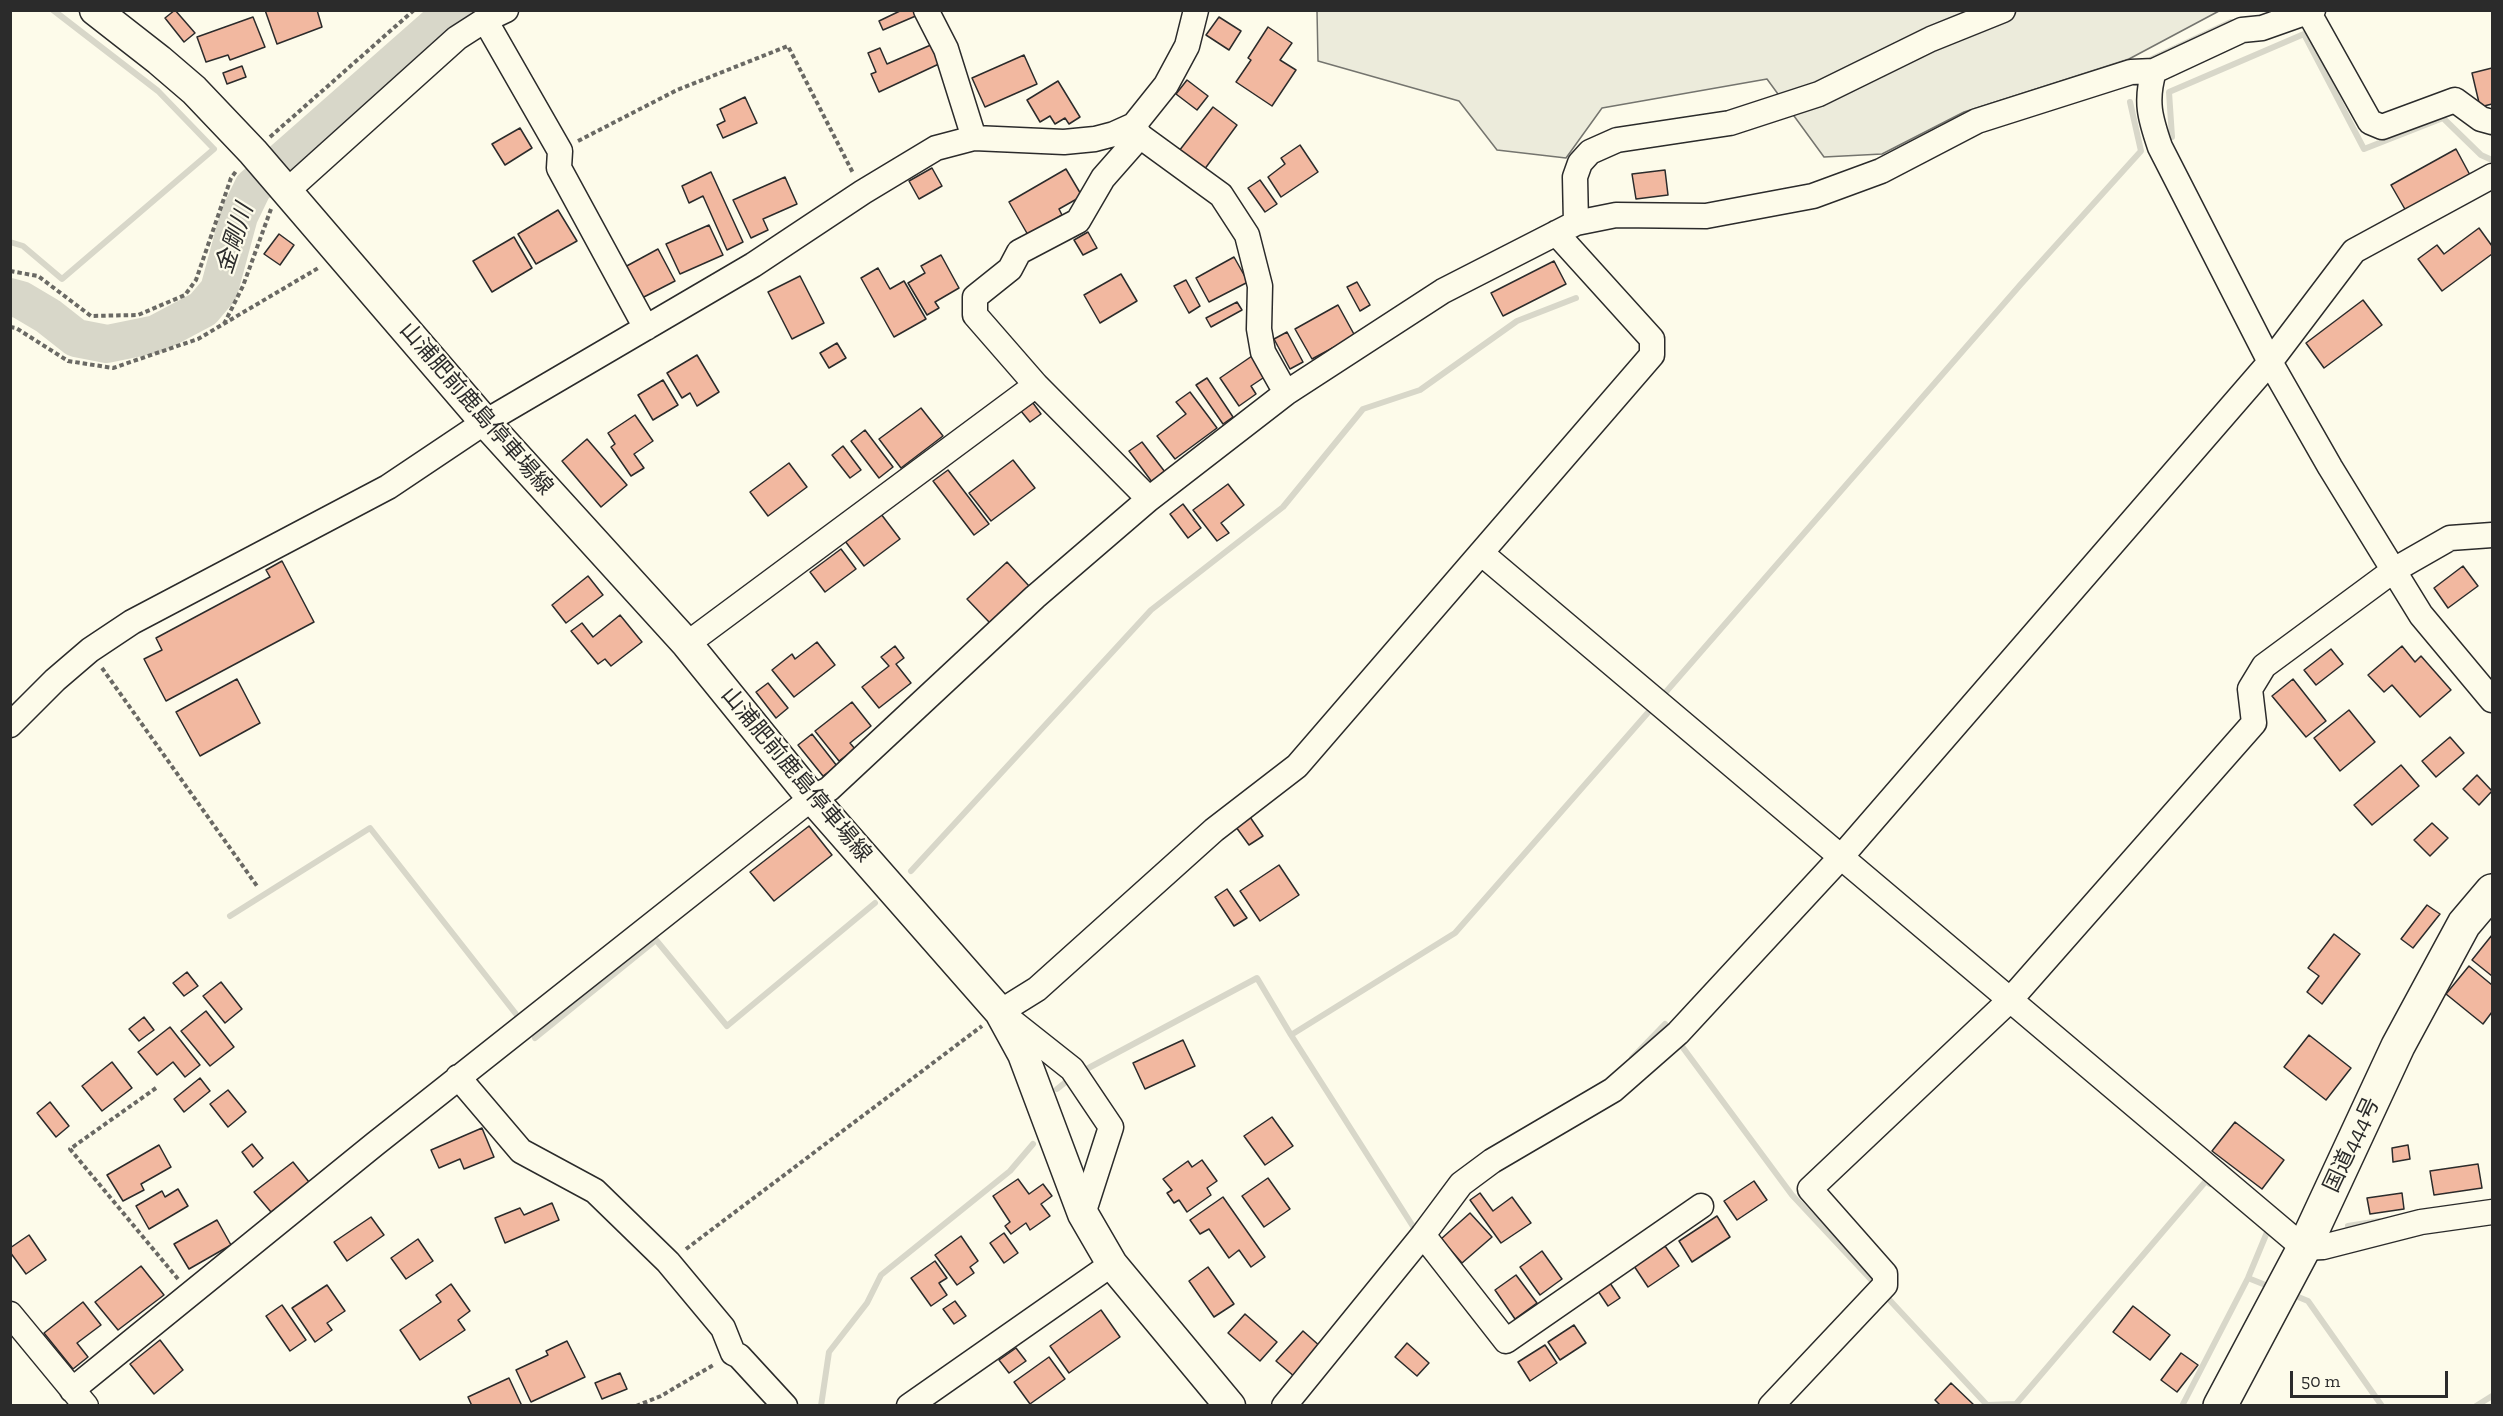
<!DOCTYPE html>
<html>
<head>
<meta charset="utf-8">
<style>
	body { margin:0 }
	#map { position:relative; width:2503px; height:1416px; overflow:hidden; background:#fdfbea; font-family:"Zilla Slab",serif }
	canvas { display:block }
	.frame { position:absolute; inset:0; border:12px solid #2b2b2b; pointer-events:none }
	.scale { position:absolute; left:2290px; top:1371px; width:158px; height:27px; box-sizing:border-box; border:3px solid #2b2b2b; border-top:0; padding-left:8px; font-size:18px; line-height:21px; white-space:nowrap; color:#2b2b2b; -webkit-text-stroke:4px #fdfbea; paint-order:stroke }
</style>
</head>
<body>
<div id="map">
<canvas width="2503" height="1416"></canvas>
<div class="frame"></div>
<div class="scale">50 m</div>
</div>
<script>
const c = document.querySelector('canvas').getContext('2d');
c.lineJoin = 'round';
function fill(path, color) { c.fillStyle = color; c.fill(path, 'evenodd'); }
function strokePath(path, color, width, dash) { c.strokeStyle = color; c.lineWidth = width; c.lineCap = dash ? 'butt' : 'round'; c.setLineDash(dash || []); c.stroke(path); }
function label(font, color, halo, rows, align = 'center') {
  c.font = font + ' "Zilla Slab","Noto Sans JP",serif'; c.lineWidth = 4.5; c.setLineDash([]); c.textBaseline = 'middle'; c.strokeStyle = halo; c.fillStyle = color; for (const [text, x, y, turn = 0] of rows) {
    c.save(); c.translate(x, y); c.rotate((+turn || 0) * Math.PI / 180); c.textAlign = isNaN(turn) ? turn : align; if (halo) c.strokeText(text, 0, 0); c.fillText(text, 0, 0); c.restore();
  }
}
const green = new Path2D(`
	M 1317,11 L 2219,11 L 2129,59 L 1964,112 L 1882,154 L 1824,157 L 1767,79 L 1602,108 L 1566,158 L 1497,150 L 1459,101 L 1318,61 Z`);
const stream = new Path2D(`
	M 2152,59 L 2231,22
	M 2172,137 L 2169,92 L 2304,34 L 2364,149 L 2443,118 L 2481,155 L 2492,160
	M 10,242 L 23,246 L 62,279 L 214,149 L 158,91 L 53,10
	M 1665,693 L 2021,284 L 2141,151 L 2130,102
	M 911,871 L 1151,610 L 1283,507 L 1363,409 L 1420,390 L 1517,321 L 1576,298
	M 230,916 L 370,828 L 516,1014
	M 1291,1035 L 1414,1228 L 1418,1224
	M 535,1038 L 656,940 L 727,1026 L 875,903
	M 1678,1041 L 1792,1195 L 1877,1286
	M 1632,1058 L 1665,1024 L 1672,1032
	M 1081,1072 L 1257,978 L 1291,1035 L 1455,933 L 1652,708
	M 1057,1089 L 1072,1077
	M 2348,1226 L 2379,1221
	M 2248,1278 L 2273,1288
	M 1884,1294 L 1987,1405 L 2016,1404 L 2206,1181 L 2210,1184
	M 2291,1294 L 2308,1301 L 2382,1406
	M 821,1406 L 829,1352 L 867,1303 L 881,1275 L 1010,1171 L 1033,1144
	M 2182,1406 L 2248,1278 L 2268,1230 L 2265,1227
	M 2476,1406 L 2492,1396`);
const river = new Path2D(`
	M 10,297 L 21,300 L 48,316 L 76,338 L 107,344 L 156,334 L 203,309 L 219,290 L 239,216 L 253,187 L 437,25 L 458,10`);
const building = new Path2D(`
	M 175,10 L 195,33 L 184,42 L 165,18 Z
	M 265,10 L 317,10 L 322,27 L 277,44 Z
	M 902,10 L 916,10 L 918,15 L 883,30 L 879,21 Z
	M 253,17 L 265,47 L 230,60 L 228,55 L 206,62 L 197,37 Z
	M 1219,17 L 1241,31 L 1229,50 L 1206,35 Z
	M 1268,27 L 1292,43 L 1280,60 L 1296,70 L 1272,106 L 1236,82 L 1251,60 L 1248,58 Z
	M 933,44 L 941,63 L 879,92 L 871,74 L 876,72 L 868,53 L 880,48 L 887,64 Z
	M 1024,55 L 1037,84 L 985,107 L 972,78 Z
	M 242,66 L 246,77 L 227,84 L 223,73 Z
	M 2492,68 L 2492,104 L 2480,107 L 2472,73 Z
	M 1187,80 L 1208,96 L 1197,110 L 1176,94 Z
	M 1058,81 L 1080,117 L 1069,124 L 1065,118 L 1055,124 L 1050,116 L 1040,122 L 1027,100 Z
	M 745,97 L 757,123 L 723,138 L 717,125 L 725,121 L 720,109 Z
	M 1213,107 L 1237,125 L 1204,170 L 1179,151 Z
	M 520,128 L 532,148 L 505,165 L 492,144 Z
	M 1300,145 L 1318,172 L 1281,197 L 1268,177 L 1285,164 L 1281,158 Z
	M 2456,149 L 2470,175 L 2406,211 L 2391,185 Z
	M 932,168 L 942,186 L 919,199 L 909,181 Z
	M 1066,169 L 1082,196 L 1059,209 L 1062,215 L 1028,235 L 1009,202 Z
	M 1665,170 L 1668,195 L 1636,199 L 1632,174 Z
	M 711,172 L 743,242 L 727,250 L 703,196 L 689,203 L 682,186 Z
	M 785,177 L 797,204 L 763,219 L 768,230 L 751,238 L 733,200 Z
	M 1260,180 L 1277,204 L 1265,212 L 1248,188 Z
	M 558,210 L 577,241 L 536,264 L 518,234 Z
	M 709,225 L 723,255 L 680,274 L 666,244 Z
	M 2479,228 L 2492,246 L 2492,254 L 2442,291 L 2418,259 L 2437,245 L 2444,254 Z
	M 1088,232 L 1097,248 L 1083,255 L 1074,240 Z
	M 279,234 L 294,245 L 280,265 L 264,254 Z
	M 514,237 L 532,268 L 492,292 L 473,261 Z
	M 658,249 L 675,281 L 640,299 L 623,268 Z
	M 941,255 L 959,288 L 935,302 L 939,308 L 927,315 L 908,283 L 925,273 L 921,266 Z
	M 1234,257 L 1248,282 L 1209,302 L 1196,278 Z
	M 1554,261 L 1566,284 L 1503,316 L 1491,293 Z
	M 878,268 L 890,289 L 904,281 L 926,319 L 894,337 L 861,278 Z
	M 1121,274 L 1137,301 L 1100,323 L 1084,295 Z
	M 800,276 L 824,323 L 792,339 L 768,292 Z
	M 1186,280 L 1200,306 L 1189,313 L 1174,286 Z
	M 1357,282 L 1370,305 L 1360,311 L 1347,287 Z
	M 2363,300 L 2382,325 L 2324,368 L 2306,343 Z
	M 1237,302 L 1242,310 L 1211,327 L 1206,318 Z
	M 1338,305 L 1355,336 L 1312,359 L 1295,329 Z
	M 1287,332 L 1303,362 L 1290,369 L 1274,339 Z
	M 837,343 L 846,358 L 829,368 L 820,353 Z
	M 697,355 L 719,392 L 697,406 L 690,393 L 682,398 L 667,373 Z
	M 1252,356 L 1266,376 L 1251,386 L 1256,394 L 1239,406 L 1220,378 Z
	M 1207,378 L 1233,417 L 1223,424 L 1196,385 Z
	M 663,380 L 678,405 L 653,420 L 638,395 Z
	M 1190,392 L 1217,428 L 1175,459 L 1157,436 L 1186,414 L 1176,402 Z
	M 1033,403 L 1041,414 L 1030,422 L 1021,411 Z
	M 921,408 L 943,436 L 901,468 L 879,439 Z
	M 635,415 L 653,441 L 634,454 L 644,468 L 631,476 L 611,447 L 615,444 L 608,433 Z
	M 865,430 L 893,467 L 879,478 L 851,441 Z
	M 587,439 L 627,485 L 601,507 L 562,461 Z
	M 1142,442 L 1165,472 L 1152,482 L 1129,451 Z
	M 843,446 L 861,470 L 850,478 L 832,455 Z
	M 1013,460 L 1035,488 L 991,521 L 969,493 Z
	M 789,463 L 807,487 L 768,516 L 750,492 Z
	M 948,470 L 989,524 L 974,535 L 933,481 Z
	M 1228,484 L 1244,505 L 1221,523 L 1229,533 L 1217,541 L 1193,510 Z
	M 1183,504 L 1201,528 L 1188,538 L 1170,514 Z
	M 881,514 L 900,539 L 864,566 L 845,541 Z
	M 841,549 L 856,569 L 825,592 L 810,572 Z
	M 282,561 L 314,622 L 166,701 L 144,659 L 162,650 L 156,638 L 270,577 L 266,570 Z
	M 1007,562 L 1029,586 L 990,623 L 967,599 Z
	M 2463,566 L 2478,586 L 2448,608 L 2434,588 Z
	M 588,576 L 603,595 L 566,623 L 552,605 Z
	M 620,615 L 642,642 L 611,666 L 605,659 L 598,664 L 571,631 L 582,623 L 593,637 Z
	M 817,642 L 835,665 L 794,697 L 772,670 L 792,654 L 795,659 Z
	M 895,646 L 904,658 L 896,664 L 911,683 L 879,708 L 862,687 L 889,666 L 881,657 Z
	M 2402,646 L 2415,662 L 2421,656 L 2451,690 L 2420,717 L 2392,685 L 2384,692 L 2368,675 Z
	M 2331,649 L 2343,664 L 2316,685 L 2304,670 Z
	M 237,679 L 260,723 L 200,756 L 176,712 Z
	M 2293,679 L 2326,721 L 2306,737 L 2272,696 Z
	M 768,683 L 788,708 L 776,718 L 756,692 Z
	M 852,702 L 871,726 L 850,743 L 855,749 L 839,761 L 815,731 Z
	M 2349,710 L 2375,742 L 2340,771 L 2314,738 Z
	M 812,734 L 837,766 L 823,776 L 798,745 Z
	M 2450,737 L 2464,753 L 2436,777 L 2422,761 Z
	M 2401,765 L 2419,786 L 2372,825 L 2354,805 Z
	M 2477,775 L 2492,791 L 2479,805 L 2463,789 Z
	M 1250,817 L 1263,836 L 1249,845 L 1236,827 Z
	M 2432,823 L 2448,838 L 2430,856 L 2414,840 Z
	M 809,826 L 832,855 L 774,901 L 750,872 Z
	M 1279,865 L 1299,895 L 1260,921 L 1240,891 Z
	M 1227,889 L 1247,918 L 1234,926 L 1215,897 Z
	M 2427,905 L 2440,914 L 2413,948 L 2401,939 Z
	M 2334,934 L 2360,954 L 2322,1004 L 2307,992 L 2319,976 L 2308,968 Z
	M 2492,935 L 2492,976 L 2472,960 Z
	M 2469,966 L 2492,985 L 2492,1012 L 2483,1024 L 2446,994 Z
	M 187,972 L 198,986 L 184,996 L 173,983 Z
	M 221,982 L 242,1009 L 225,1023 L 203,996 Z
	M 206,1011 L 234,1047 L 210,1066 L 181,1031 Z
	M 144,1017 L 154,1030 L 139,1041 L 129,1029 Z
	M 170,1027 L 200,1065 L 185,1077 L 173,1062 L 157,1075 L 138,1052 Z
	M 2309,1035 L 2351,1068 L 2326,1100 L 2284,1067 Z
	M 1183,1040 L 1195,1066 L 1145,1089 L 1133,1063 Z
	M 112,1062 L 132,1088 L 102,1111 L 82,1086 Z
	M 200,1078 L 210,1091 L 184,1112 L 174,1099 Z
	M 228,1090 L 246,1112 L 228,1127 L 210,1104 Z
	M 50,1102 L 69,1126 L 56,1137 L 37,1113 Z
	M 1272,1117 L 1293,1146 L 1265,1165 L 1244,1136 Z
	M 2235,1122 L 2284,1160 L 2262,1189 L 2212,1151 Z
	M 482,1128 L 494,1157 L 464,1169 L 460,1159 L 439,1168 L 431,1150 Z
	M 252,1144 L 263,1158 L 253,1167 L 242,1152 Z
	M 159,1145 L 171,1167 L 141,1184 L 144,1190 L 123,1201 L 107,1175 Z
	M 2408,1145 L 2410,1159 L 2393,1162 L 2392,1148 Z
	M 1202,1160 L 1217,1181 L 1207,1188 L 1211,1195 L 1187,1212 L 1179,1200 L 1174,1203 L 1167,1193 L 1172,1190 L 1163,1179 L 1188,1161 L 1192,1167 Z
	M 293,1162 L 309,1182 L 271,1212 L 254,1192 Z
	M 2478,1164 L 2482,1188 L 2434,1195 L 2430,1171 Z
	M 1268,1178 L 1290,1209 L 1264,1227 L 1242,1196 Z
	M 1018,1179 L 1029,1194 L 1043,1184 L 1052,1196 L 1041,1204 L 1050,1216 L 1030,1230 L 1026,1223 L 1011,1234 L 1005,1226 L 1010,1222 L 993,1196 Z
	M 1754,1181 L 1767,1200 L 1737,1220 L 1724,1201 Z
	M 178,1189 L 188,1206 L 149,1229 L 136,1206 L 162,1191 L 165,1197 Z
	M 1480,1193 L 1493,1211 L 1512,1197 L 1531,1223 L 1501,1243 L 1470,1200 Z
	M 2402,1193 L 2404,1209 L 2370,1214 L 2367,1198 Z
	M 1223,1197 L 1265,1257 L 1251,1267 L 1239,1250 L 1229,1258 L 1209,1229 L 1200,1234 L 1190,1220 Z
	M 552,1203 L 559,1220 L 505,1243 L 495,1218 L 520,1208 L 524,1215 Z
	M 1470,1213 L 1492,1237 L 1462,1263 L 1441,1239 Z
	M 1717,1216 L 1730,1237 L 1692,1262 L 1679,1241 Z
	M 371,1217 L 384,1235 L 347,1261 L 334,1242 Z
	M 217,1220 L 231,1245 L 189,1269 L 174,1244 Z
	M 1004,1233 L 1018,1253 L 1004,1263 L 990,1243 Z
	M 29,1235 L 46,1260 L 26,1274 L 10,1252 L 10,1248 Z
	M 961,1236 L 978,1261 L 970,1267 L 974,1273 L 957,1285 L 935,1255 Z
	M 418,1239 L 433,1261 L 406,1279 L 391,1258 Z
	M 1665,1246 L 1679,1266 L 1648,1287 L 1634,1266 Z
	M 1542,1251 L 1562,1279 L 1540,1295 L 1520,1267 Z
	M 935,1261 L 947,1278 L 939,1283 L 947,1295 L 931,1306 L 911,1278 Z
	M 141,1266 L 164,1295 L 118,1330 L 95,1302 Z
	M 1208,1267 L 1234,1304 L 1214,1317 L 1189,1281 Z
	M 1516,1275 L 1537,1303 L 1515,1319 L 1495,1290 Z
	M 1610,1283 L 1620,1298 L 1608,1306 L 1598,1291 Z
	M 451,1284 L 470,1311 L 458,1320 L 465,1330 L 420,1360 L 400,1330 L 441,1302 L 436,1295 Z
	M 327,1285 L 345,1311 L 327,1323 L 332,1330 L 315,1342 L 292,1308 Z
	M 955,1301 L 966,1316 L 954,1324 L 943,1309 Z
	M 83,1302 L 101,1325 L 77,1343 L 88,1357 L 73,1369 L 44,1333 Z
	M 282,1305 L 306,1340 L 290,1351 L 266,1316 Z
	M 2133,1306 L 2170,1335 L 2150,1360 L 2113,1332 Z
	M 1101,1310 L 1120,1337 L 1069,1373 L 1050,1346 Z
	M 1245,1314 L 1277,1342 L 1260,1361 L 1228,1333 Z
	M 1574,1325 L 1586,1343 L 1560,1360 L 1548,1342 Z
	M 1303,1331 L 1321,1347 L 1295,1377 L 1276,1361 Z
	M 160,1340 L 183,1370 L 154,1394 L 130,1364 Z
	M 567,1341 L 585,1377 L 531,1402 L 516,1370 L 548,1355 L 546,1351 Z
	M 1407,1343 L 1429,1363 L 1417,1376 L 1395,1357 Z
	M 1545,1345 L 1557,1363 L 1530,1381 L 1518,1362 Z
	M 1016,1348 L 1026,1361 L 1009,1373 L 999,1360 Z
	M 2181,1353 L 2198,1365 L 2177,1392 L 2161,1380 Z
	M 1049,1357 L 1065,1379 L 1030,1404 L 1014,1382 Z
	M 620,1373 L 627,1389 L 602,1399 L 595,1383 Z
	M 509,1378 L 522,1406 L 472,1406 L 468,1397 Z
	M 1951,1383 L 1975,1406 L 1941,1406 L 1935,1400 Z`);
const path = new Path2D(`
	M 270,137 L 414,10
	M 578,141 L 677,90 L 788,46 L 853,173
	M 10,271 L 38,276 L 91,316 L 138,315 L 185,295 L 196,280 L 231,178 L 237,170
	M 224,324 L 243,286 L 271,209
	M 10,327 L 16,328 L 68,361 L 113,368 L 198,339 L 320,267
	M 102,668 L 257,886
	M 156,1088 L 70,1149 L 178,1279
	M 686,1249 L 982,1026
	M 636,1406 L 661,1396 L 715,1364`);
const minor = new Path2D(`
	M 926,10 L 946,49 L 974,138
	M 2309,13 L 2370,122 L 2382,127 L 2455,100 L 2481,119 L 2492,122
	M 485,20 L 560,151 L 559,168 L 646,328
	M 2154,71 C 2145,101 2150,118 2160,147 L 2270,362 L 2330,467 L 2421,615 L 2492,700
	M 1134,125 L 1140,136 L 1103,178 L 1078,221 L 1019,252 L 1010,269 L 975,297 L 975,315 L 1036,385 L 1149,499
	M 1140,136 L 1221,195 L 1247,235 L 1260,286 L 1259,329 L 1263,352 L 1286,393
	M 287,191 L 457,38 L 485,20 L 506,10
	M 1576,223 L 1575,177 L 1580,163 L 1590,152 L 1617,140 L 1730,123 L 1819,94 L 1931,39 L 2003,10
	M 1481,553 L 2304,1248 L 2323,1247 L 2421,1222 L 2492,1212
	M 687,644 L 1036,385
	M 10,725 L 55,680 L 90,650 L 132,622 L 388,487 L 485,422 L 753,265 L 863,192 L 936,148 L 974,138 L 1064,142 L 1095,139 L 1114,134 L 1134,125 L 1166,85 L 1187,46 L 1196,10
	M 458,1077 L 521,1151 L 595,1191 L 668,1262 L 723,1328 L 733,1353 L 739,1356 L 785,1406
	M 1083,1214 L 1111,1127 L 1072,1069 L 1000,1012 L 1037,989 L 1214,830 L 1297,766 L 1652,355 L 1652,339 L 1556,233
	M 1423,1235 L 1506,1341 L 1701,1206
	M 10,1314 L 86,1406
	M 72,1390 L 375,1144 L 812,798 L 829,789 L 1035,597 L 1149,499 L 1286,393 L 1443,291 L 1576,223 L 1616,215 L 1706,216 L 1813,196 L 1881,171 L 1977,121 L 2131,72 L 2154,71 L 2242,30 L 2262,28 L 2313,10
	M 909,1406 L 1112,1264
	M 1284,1406 L 1423,1235 L 1461,1184 L 1492,1161 L 1613,1090 L 1678,1033 L 1841,857 L 2270,362 L 2354,251 L 2492,176
	M 1771,1406 L 1885,1285 L 1885,1274 L 1810,1189 L 2010,1000 L 2254,723 L 2250,689 L 2264,666 L 2394,570 L 2450,538 L 2492,535`);
const major = new Path2D(`
	M 95,10 L 159,60 L 194,90 L 253,152 L 485,422 L 687,644 L 812,798 L 1000,1012 L 1023,1054 L 1083,1214 L 1112,1264 L 1230,1406`);
const highway = new Path2D(`
	M 2220,1406 L 2304,1248 L 2398,1046 L 2464,924 L 2492,891`);
const streetNames = [
	["山浦肥前鹿島停車場線",476,409,49],
	["山浦肥前鹿島停車場線",796,775,50],
	["国道444号",2352,1145,-65]
];
const waterNames = [
	["金剛川",235,239,-72]
];
fill(green, '#ecebdb');
strokePath(green, '#74746e', 1.5);
strokePath(stream, '#d8d7c9', 6);
strokePath(river, '#d8d7c9', 38);
fill(building, '#f2b8a0');
strokePath(building, '#2b2b2b', 1.5);
strokePath(minor, '#2b2b2b', 27);
strokePath(major, '#2b2b2b', 33);
strokePath(highway, '#2b2b2b', 36);
strokePath(path, '#6a6964', 4, [4.5, 3]);
strokePath(minor, '#fdfbea', 24);
strokePath(major, '#fdfbea', 30);
strokePath(highway, '#fdfbea', 33);
label('22px', '#2b2b2b', '#fdfbea', streetNames);
label('italic 24px', '#2b2b2b', '#fdfbea', waterNames);
</script>
</body>
</html>
